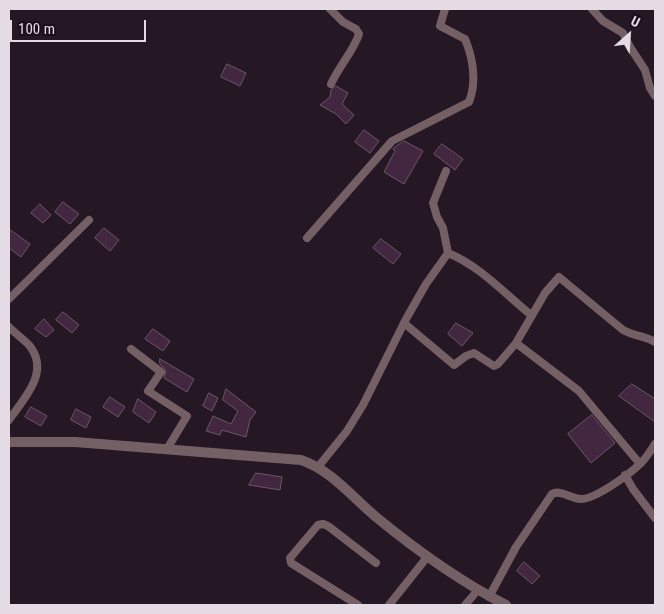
<!DOCTYPE html>
<html>
<head>
<meta charset="utf-8">
<style>
	body { margin:0 }
	#map { position:relative; width:664px; height:614px; overflow:hidden; background:#261724; font-family:"Roboto Condensed",sans-serif }
	canvas { display:block }
	.frame { position:absolute; inset:0; border:10px solid #e5dbe4; pointer-events:none }
	.north { position:absolute; left:604px; top:10px; width:50px; height:50px; -webkit-text-stroke:4px #1c0e1b; paint-order:stroke; rotate:26deg; font-size:14px; font-weight:700; line-height:20px; text-align:center; color:#e5dbe4 }
	.north::after { content:''; display:block; margin:auto; width:18px; height:22px; background:#e5dbe4; clip-path:polygon(50% 0,100% 100%,50% 72%,0 100%) }
	.scale { position:absolute; left:10px; top:20px; width:136px; height:22px; box-sizing:border-box; border:2px solid #e5dbe4; border-top:0; padding-left:6px; font-size:15px; line-height:18px; white-space:nowrap; color:#e5dbe4; -webkit-text-stroke:4px #1c0e1b; paint-order:stroke }
</style>
</head>
<body>
<div id="map">
<canvas width="664" height="614"></canvas>
<div class="frame"></div>
<div class="north">U</div>
<div class="scale">100 m</div>
</div>
<script>
const c = document.querySelector('canvas').getContext('2d');
c.lineJoin = 'round';
function fill(path, color) { c.fillStyle = color; c.fill(path, 'evenodd'); }
function strokePath(path, color, width, dash) { c.strokeStyle = color; c.lineWidth = width; c.lineCap = dash ? 'butt' : 'round'; c.setLineDash(dash || []); c.stroke(path); }
const building = new Path2D(`
	M 227,64 L 246,73 L 240,86 L 221,77 Z
	M 336,86 L 348,93 L 342,104 L 354,115 L 346,124 L 336,114 L 320,105 L 330,97 L 331,90 Z
	M 364,130 L 379,141 L 370,153 L 355,142 Z
	M 404,141 L 423,151 L 404,184 L 384,172 L 395,151 L 393,149 Z
	M 442,144 L 463,159 L 455,170 L 434,154 Z
	M 63,202 L 79,214 L 70,224 L 55,212 Z
	M 40,204 L 51,215 L 43,223 L 31,213 Z
	M 104,228 L 119,240 L 110,251 L 95,238 Z
	M 9,229 L 30,244 L 21,257 L 9,248 Z
	M 381,239 L 401,254 L 393,264 L 373,248 Z
	M 63,312 L 79,325 L 72,333 L 56,320 Z
	M 44,319 L 54,330 L 46,337 L 35,329 Z
	M 456,323 L 473,333 L 462,346 L 448,334 Z
	M 153,329 L 170,341 L 163,351 L 145,339 Z
	M 160,359 L 194,379 L 187,392 L 164,378 L 166,370 L 160,364 Z
	M 632,384 L 655,399 L 655,422 L 619,396 Z
	M 226,389 L 256,412 L 250,420 L 246,437 L 222,430 L 220,435 L 206,431 L 213,416 L 231,424 L 238,411 L 223,400 Z
	M 209,393 L 218,398 L 212,411 L 203,406 Z
	M 110,397 L 125,407 L 118,417 L 103,407 Z
	M 138,399 L 156,412 L 149,423 L 133,412 Z
	M 31,407 L 47,416 L 41,426 L 25,417 Z
	M 76,409 L 91,417 L 86,428 L 71,420 Z
	M 592,415 L 615,443 L 591,463 L 568,434 Z
	M 256,473 L 282,477 L 280,490 L 249,485 Z
	M 524,562 L 540,576 L 532,584 L 517,571 Z`);
const minor = new Path2D(`
	M 330,9 L 343,22 L 356,29 L 359,34 C 353,52 339,66 331,84
	M 592,9 L 603,21 L 623,33 L 630,47 L 645,70 L 650,88 L 655,96
	M 446,171 L 433,203 L 437,217 L 443,228 L 448,253
	M 307,238 L 392,141 L 469,102 C 477,82 473,58 465,39 L 440,26 L 445,9
	M 9,299 L 89,220
	M 404,323 L 454,365 L 466,356 L 474,353 L 494,366 L 498,364 L 516,343 L 545,293 L 559,277 L 623,330 C 634,336 645,336 655,342
	M 9,327 C 15,333 23,339 29,345 C 51,372 24,398 9,420
	M 516,343 L 579,391 L 640,464
	M 131,349 L 161,372 L 148,391 L 187,416 L 167,449
	M 318,467 L 347,431 L 363,405 L 406,319 L 426,284 L 448,253 C 480,266 505,294 531,315
	M 625,475 L 633,489 L 655,518
	M 489,597 L 516,547 L 552,494 C 561,489 571,499 581,499 C 596,499 631,473 641,463 C 647,457 651,450 655,444
	M 358,605 L 291,563 L 290,558 L 318,525 L 323,524 L 328,526 L 376,563
	M 389,605 L 428,556
	M 465,605 L 478,590`);
const tertiary = new Path2D(`
	M 9,442 L 75,442 L 301,460 C 331,470 352,497 376,517 C 415,549 461,582 506,605`);
fill(building, '#432741');
strokePath(building, '#695867', 1);
strokePath(minor, '#746064', 8);
strokePath(tertiary, '#746064', 10);
</script>
</body>
</html>
